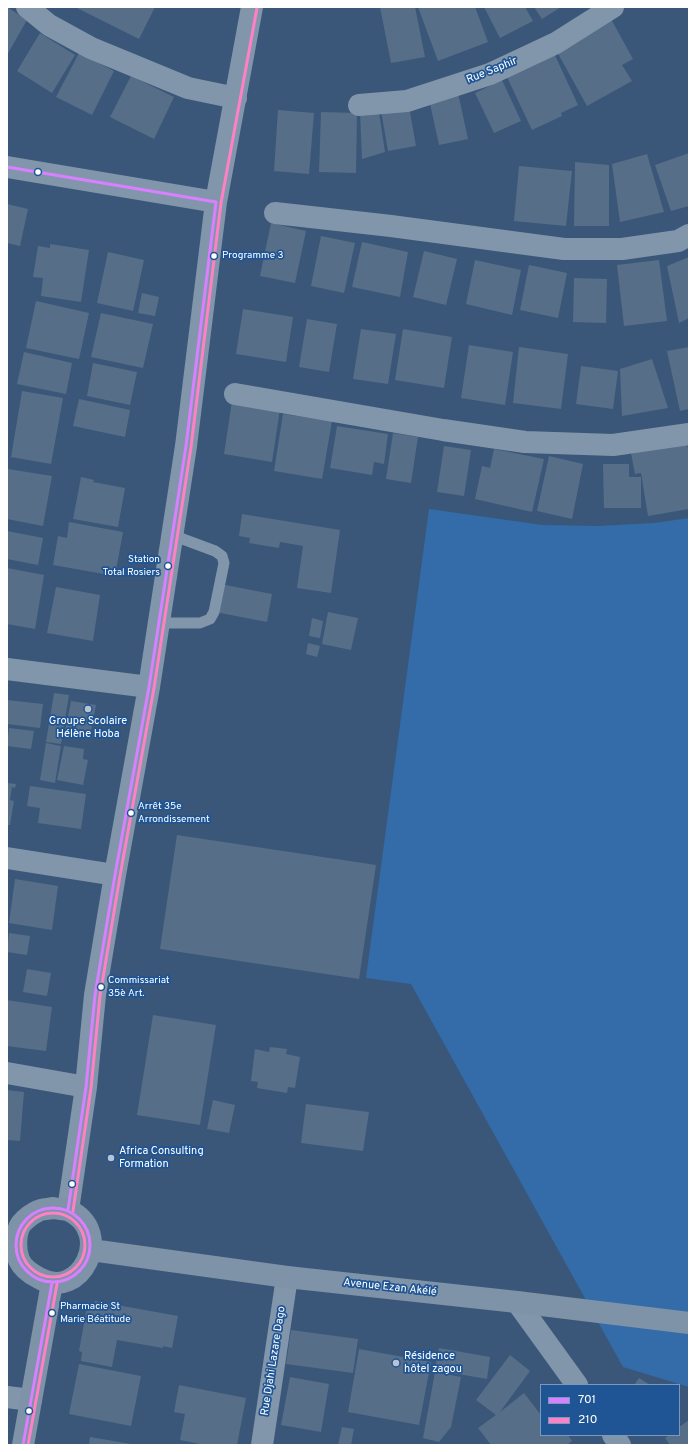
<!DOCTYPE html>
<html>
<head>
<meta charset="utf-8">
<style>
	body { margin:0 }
	#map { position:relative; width:696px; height:1452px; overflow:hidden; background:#3a5779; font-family:Overpass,sans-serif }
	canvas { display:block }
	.frame { position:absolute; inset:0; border:8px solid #fff; pointer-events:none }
	.legend { position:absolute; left:540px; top:1384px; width:140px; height:52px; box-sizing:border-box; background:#1f5594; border:1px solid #7999bf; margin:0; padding:5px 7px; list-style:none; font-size:12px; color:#fff }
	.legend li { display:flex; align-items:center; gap:8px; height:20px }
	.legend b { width:20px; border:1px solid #7999bf }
</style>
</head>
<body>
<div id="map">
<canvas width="696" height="1452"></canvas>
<div class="frame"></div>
<ul class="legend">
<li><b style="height:5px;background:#d880ff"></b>701</li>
<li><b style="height:5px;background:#ff80c5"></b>210</li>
</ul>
</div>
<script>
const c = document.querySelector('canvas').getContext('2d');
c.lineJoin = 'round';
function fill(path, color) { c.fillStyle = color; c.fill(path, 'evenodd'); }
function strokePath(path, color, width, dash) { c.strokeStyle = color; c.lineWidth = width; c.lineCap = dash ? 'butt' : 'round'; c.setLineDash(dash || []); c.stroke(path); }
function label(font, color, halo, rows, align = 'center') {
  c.font = font + ' Overpass,sans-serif'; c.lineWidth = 3.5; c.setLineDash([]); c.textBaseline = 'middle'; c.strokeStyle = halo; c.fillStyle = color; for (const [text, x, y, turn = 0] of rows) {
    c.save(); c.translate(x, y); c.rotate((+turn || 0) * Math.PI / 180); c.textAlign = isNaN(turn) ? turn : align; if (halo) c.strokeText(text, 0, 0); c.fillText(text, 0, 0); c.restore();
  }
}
const green = new Path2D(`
	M 429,509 L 542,525 L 598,526 L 654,523 L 689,518 L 689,1387 L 623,1367 L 411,984 L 366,978 Z`);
const building = new Path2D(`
	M 7,7 L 27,20 L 7,55 Z
	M 75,7 L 155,7 L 139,39 Z
	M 380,7 L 415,7 L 425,57 L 391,63 Z
	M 418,7 L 475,7 L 488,42 L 438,61 Z
	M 484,7 L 525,7 L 533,21 L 500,38 Z
	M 534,7 L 561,7 L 542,19 Z
	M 611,19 L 633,59 L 622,65 L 632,81 L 587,106 L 556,50 Z
	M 40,33 L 75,55 L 52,93 L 17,71 Z
	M 553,51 L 578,105 L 561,113 L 562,116 L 532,130 L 505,73 Z
	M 79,53 L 114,71 L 92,115 L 56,97 Z
	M 131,76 L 174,97 L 154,139 L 110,117 Z
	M 502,80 L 521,121 L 494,133 L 475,93 Z
	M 458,93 L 468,139 L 439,145 L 429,99 Z
	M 409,106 L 416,146 L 388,151 L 381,111 Z
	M 278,110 L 314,113 L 309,174 L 274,171 Z
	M 321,112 L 357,113 L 356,173 L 319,172 Z
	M 360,112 L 379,112 L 385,152 L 362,159 Z
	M 689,153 L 689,206 L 671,211 L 655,165 Z
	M 647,154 L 664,212 L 620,222 L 612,164 Z
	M 575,162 L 609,165 L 609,226 L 574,226 Z
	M 519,166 L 572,171 L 566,226 L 514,221 Z
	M 7,204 L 28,209 L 20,246 L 7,243 Z
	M 271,223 L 306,231 L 295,283 L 260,276 Z
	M 321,236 L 355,243 L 344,293 L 311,286 Z
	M 362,242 L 408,252 L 400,297 L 352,287 Z
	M 50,244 L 89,250 L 81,302 L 41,296 L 43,278 L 33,277 L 38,246 L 50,248 Z
	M 424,251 L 457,259 L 446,305 L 413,297 Z
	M 108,252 L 144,260 L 133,311 L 97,303 Z
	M 689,257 L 689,318 L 679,323 L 667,266 Z
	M 475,260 L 521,270 L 512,315 L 466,304 Z
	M 659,260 L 667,321 L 624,326 L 617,265 Z
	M 529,265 L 567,273 L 558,318 L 520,310 Z
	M 574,278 L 607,279 L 606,323 L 573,322 Z
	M 142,293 L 159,297 L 155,316 L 138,313 Z
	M 36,301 L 89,313 L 79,359 L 26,348 Z
	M 243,309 L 293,317 L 286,362 L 236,354 Z
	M 101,313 L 153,324 L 143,368 L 91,357 Z
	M 307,319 L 337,324 L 329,372 L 299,367 Z
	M 361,329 L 396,334 L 388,384 L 353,379 Z
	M 403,329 L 452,337 L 444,388 L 395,380 Z
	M 469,345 L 513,352 L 505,405 L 461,398 Z
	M 519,347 L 568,354 L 561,409 L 513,403 Z
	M 689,347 L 689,409 L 680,411 L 667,351 Z
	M 24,352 L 72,363 L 66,394 L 17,384 Z
	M 652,359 L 668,408 L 622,416 L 620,369 Z
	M 93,363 L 137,372 L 130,405 L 87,396 Z
	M 581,366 L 618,371 L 613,409 L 576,404 Z
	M 22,391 L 63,398 L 51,464 L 11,457 Z
	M 79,399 L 130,410 L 125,437 L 73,426 Z
	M 232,401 L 280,409 L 272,462 L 224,454 Z
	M 283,414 L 332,421 L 322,479 L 274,471 Z
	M 337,426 L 388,434 L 384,464 L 374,462 L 372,475 L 330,468 Z
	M 393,433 L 418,437 L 411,483 L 386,479 Z
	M 687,444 L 689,454 L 689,509 L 648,516 L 641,473 L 635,474 L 631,453 Z
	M 444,446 L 471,450 L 464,496 L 437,492 Z
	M 494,449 L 544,459 L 532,512 L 475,499 L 482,466 L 490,468 Z
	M 549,456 L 583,464 L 572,519 L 537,511 Z
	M 603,464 L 629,464 L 629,477 L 641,477 L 641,508 L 604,508 Z
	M 8,469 L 52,476 L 43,526 L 7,519 Z
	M 81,477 L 94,480 L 93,482 L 125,488 L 118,527 L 73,519 Z
	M 242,514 L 340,530 L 331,593 L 297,588 L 303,546 L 280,542 L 279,548 L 249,543 L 250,538 L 239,536 Z
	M 69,522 L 123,532 L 115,576 L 53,565 L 58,536 L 67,538 Z
	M 7,531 L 43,538 L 38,565 L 7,559 Z
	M 7,568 L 44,575 L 35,629 L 7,624 Z
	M 215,583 L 272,594 L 267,622 L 210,611 Z
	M 56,587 L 100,595 L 93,641 L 47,633 Z
	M 328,612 L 358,618 L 351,650 L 322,644 Z
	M 312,618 L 323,621 L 320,638 L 309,636 Z
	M 308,643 L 320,646 L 317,657 L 306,654 Z
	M 54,693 L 69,695 L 61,744 L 46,742 Z
	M 7,700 L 43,704 L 40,728 L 7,724 Z
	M 71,701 L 96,705 L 90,736 L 65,731 Z
	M 9,728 L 34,731 L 31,749 L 7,746 Z
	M 46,743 L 61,746 L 55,783 L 40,780 Z
	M 64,746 L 84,749 L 83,759 L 88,760 L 83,785 L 57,780 Z
	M 7,783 L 16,784 L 15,788 L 12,787 L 10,800 L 14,801 L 10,825 L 7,825 Z
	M 30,786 L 86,794 L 81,829 L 38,823 L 40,808 L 27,806 Z
	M 177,835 L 376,865 L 359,979 L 160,949 Z
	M 15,879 L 58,886 L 52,930 L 9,923 Z
	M 9,933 L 30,936 L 27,955 L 7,952 Z
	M 27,969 L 51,973 L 47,996 L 23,992 Z
	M 7,1000 L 52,1007 L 46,1051 L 7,1046 Z
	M 153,1015 L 216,1025 L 200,1125 L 137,1115 Z
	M 270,1047 L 287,1049 L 286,1054 L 300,1057 L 295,1088 L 288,1087 L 287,1093 L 257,1088 L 258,1082 L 251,1081 L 255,1049 L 269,1052 Z
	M 7,1090 L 24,1092 L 20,1141 L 7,1140 Z
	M 213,1100 L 235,1105 L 229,1133 L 207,1129 Z
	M 306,1104 L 369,1112 L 363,1151 L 301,1143 Z
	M 95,1301 L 178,1316 L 172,1348 L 163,1346 L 163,1348 L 117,1340 L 112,1367 L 81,1361 L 82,1352 L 79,1351 L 87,1307 L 94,1308 Z
	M 291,1330 L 358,1339 L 353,1373 L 286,1364 Z
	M 439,1348 L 490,1357 L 487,1379 L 435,1370 Z
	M 359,1349 L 431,1362 L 419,1425 L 348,1412 Z
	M 510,1355 L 530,1371 L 500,1412 L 524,1393 L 541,1415 L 541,1435 L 568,1435 L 572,1441 L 567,1445 L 491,1445 L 478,1428 L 496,1415 L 476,1400 Z
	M 79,1364 L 141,1376 L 131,1426 L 69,1414 Z
	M 435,1372 L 461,1377 L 451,1427 L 439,1442 L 423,1438 Z
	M 290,1377 L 329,1384 L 321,1432 L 281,1425 Z
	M 639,1378 L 650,1385 L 634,1385 Z
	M 179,1385 L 246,1398 L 237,1445 L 205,1445 L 180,1440 L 185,1414 L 174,1412 Z
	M 689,1420 L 689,1445 L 670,1445 L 665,1438 L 669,1435 L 679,1435 L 679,1427 Z
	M 342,1427 L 354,1429 L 351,1445 L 338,1445 Z
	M 90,1437 L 131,1444 L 131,1445 L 89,1445 Z`);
const lane = new Path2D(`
	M 159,623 L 200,623 L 210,619 L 214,612 L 224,563 L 222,556 L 215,551 L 172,535`);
const street = new Path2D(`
	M 27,7 L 49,25 L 91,48 L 188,88 L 236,98
	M 359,105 L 407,101 L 490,74 L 556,43 L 613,7
	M 7,167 L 216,202
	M 275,213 L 391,226 L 564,249 L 622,249 L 678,241 L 689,235
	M 235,394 L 443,430 L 525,442 L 613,445 L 689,434
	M 7,669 L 149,687
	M 7,858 L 115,875
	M 7,1073 L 86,1087
	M 68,1210 L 86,1087 L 95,995 L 115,875 L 149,687 L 186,446 L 216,202 L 252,7
	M 517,1302 L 577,1385
	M 7,1397 L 31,1400
	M 613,1435 L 620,1445
	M 262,1445 L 287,1277`);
const secondary = new Path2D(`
	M 53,1208 C 58,1209 64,1209 68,1210 C 116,1232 80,1302 39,1278 C 31,1274 23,1269 19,1260 C 15,1250 15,1233 21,1224 C 25,1219 33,1213 38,1211 C 42,1209 49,1209 53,1208 Z
	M 91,1250 L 287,1277 L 517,1302 L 689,1323
	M 23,1445 L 52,1283`);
const bus1 = new Path2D(`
	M 7,167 L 216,202
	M16 1245a37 37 0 1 1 74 0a37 37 0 1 1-74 0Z
	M 68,1210 L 86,1087 L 95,995 L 115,875 L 149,687 L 186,446 L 216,202
	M 23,1445 L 52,1283`);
const bus2 = new Path2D(`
	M 73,1211 L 91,1088 L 100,996 L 120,876 L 154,688 L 191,447 L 221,203 L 257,8
	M21 1245a32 32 0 1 1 64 0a32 32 0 1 1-64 0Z
	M 28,1445 L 57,1284`);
const markers = [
	[38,172,3.5,"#fff"],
	[214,256,3.5,"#fff"],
	[168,566,3.5,"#fff"],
	[88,709,4,"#bac4d0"],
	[131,813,3.5,"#fff"],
	[101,987,3.5,"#fff"],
	[111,1158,4,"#bac4d0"],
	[72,1184,3.5,"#fff"],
	[52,1313,3.5,"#fff"],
	[396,1363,4,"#bac4d0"],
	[29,1411,3.5,"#fff"]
];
const busNames = [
	["Programme 3",222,256],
	["Station",160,560,"right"],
	["Total Rosiers",160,573,"right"],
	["Arrêt 35e",138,807],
	["Arrondissement",138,820],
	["Commissariat",108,981],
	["35è Art.",108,994],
	["Pharmacie St",60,1307],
	["Marie Béatitude",60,1320]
];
const streetNames = [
	["Rue Saphir",492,71,-22],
	["Avenue Ezan Akélé",390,1288,6],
	["Rue Djahi Lazare Dago",274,1361,-81]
];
const poiNames = [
	["Groupe Scolaire",88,722,"center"],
	["Hélène Hoba",88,735,"center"],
	["Africa Consulting",119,1152],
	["Formation",119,1165],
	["Résidence",404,1357],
	["hôtel zagou",404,1370]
];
fill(green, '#336ca9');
fill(building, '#566e88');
strokePath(lane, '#8296ab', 11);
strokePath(street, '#8296ab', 22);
strokePath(secondary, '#7e92a8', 22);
strokePath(bus1, '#d880ff', 3);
strokePath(bus2, '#ff80c5', 3);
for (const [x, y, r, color] of markers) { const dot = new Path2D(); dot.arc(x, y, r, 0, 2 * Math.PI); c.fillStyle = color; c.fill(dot); strokePath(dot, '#1f5594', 1.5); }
label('10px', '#fff', '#1f5594', busNames, 'left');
label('11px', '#fff', '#1f5594', streetNames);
label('11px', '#fff', '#1f5594', poiNames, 'left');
</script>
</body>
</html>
